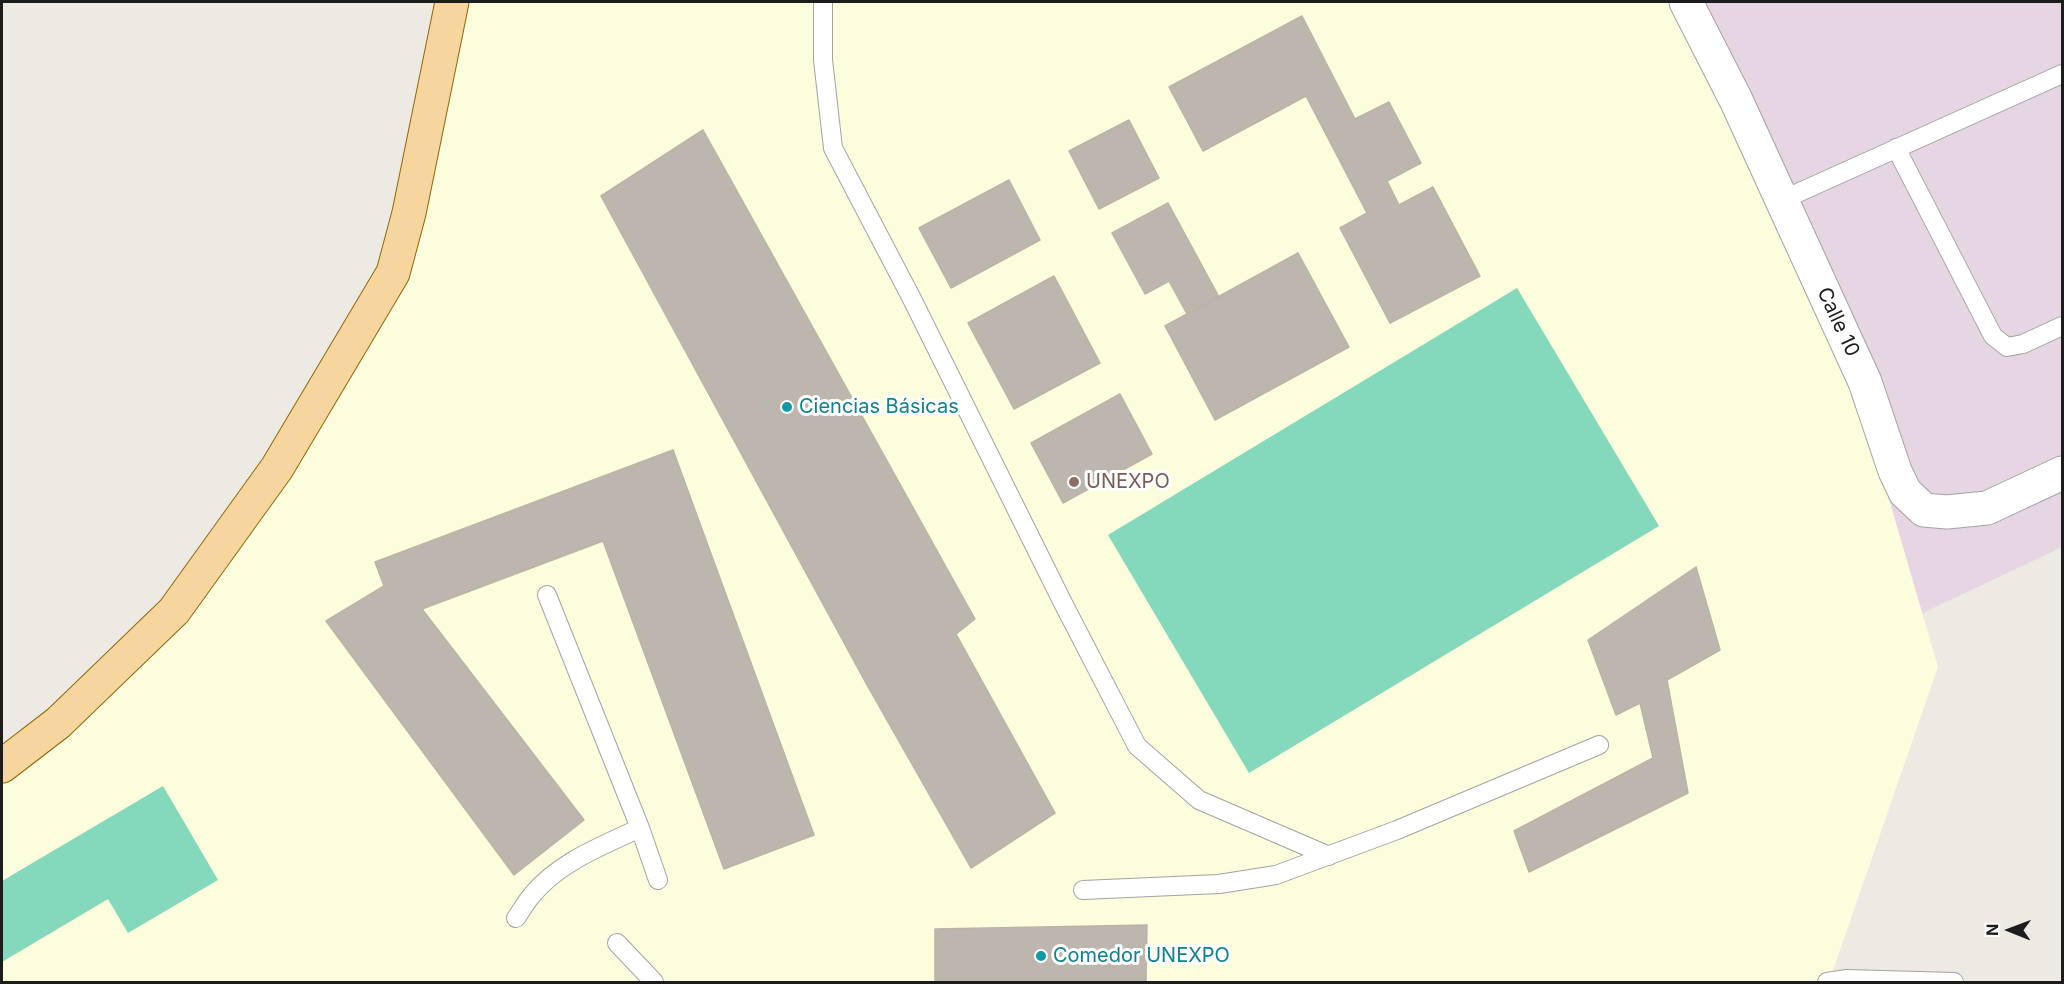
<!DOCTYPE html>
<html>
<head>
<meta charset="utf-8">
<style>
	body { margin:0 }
	#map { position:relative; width:2064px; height:984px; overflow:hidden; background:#edeae3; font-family:Inter,sans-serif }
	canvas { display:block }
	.frame { position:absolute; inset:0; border:3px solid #1c1c1c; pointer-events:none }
	.north { position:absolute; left:1980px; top:900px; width:60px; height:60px; -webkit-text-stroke:4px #fff; paint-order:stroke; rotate:271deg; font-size:16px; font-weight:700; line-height:24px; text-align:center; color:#1c1c1c }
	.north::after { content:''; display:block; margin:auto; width:21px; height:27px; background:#1c1c1c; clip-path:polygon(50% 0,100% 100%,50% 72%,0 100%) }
</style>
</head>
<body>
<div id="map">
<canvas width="2064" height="984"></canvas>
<div class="frame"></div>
<div class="north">N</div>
</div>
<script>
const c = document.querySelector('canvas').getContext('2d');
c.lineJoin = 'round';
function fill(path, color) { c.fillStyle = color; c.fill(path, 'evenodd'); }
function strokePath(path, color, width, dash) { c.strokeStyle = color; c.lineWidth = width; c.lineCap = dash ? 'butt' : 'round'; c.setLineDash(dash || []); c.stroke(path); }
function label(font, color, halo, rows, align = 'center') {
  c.font = font + ' Inter,sans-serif'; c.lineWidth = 6; c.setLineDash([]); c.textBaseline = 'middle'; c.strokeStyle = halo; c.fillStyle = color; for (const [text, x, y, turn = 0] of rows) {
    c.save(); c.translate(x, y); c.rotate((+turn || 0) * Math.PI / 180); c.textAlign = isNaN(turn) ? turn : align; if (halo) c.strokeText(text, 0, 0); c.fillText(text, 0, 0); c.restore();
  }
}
const industrial = new Path2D(`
	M 1593,2 L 2062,2 L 2062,547 L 1927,611 L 1901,628 Z`);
const education = new Path2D(`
	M 452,2 L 1673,2 L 1856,386 L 1938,667 L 1829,982 L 2,982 L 2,756 L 142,641 L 365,320 Z`);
const pitch = new Path2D(`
	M 1517,288 L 1659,526 L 1249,773 L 1108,535 Z
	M 163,786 L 218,880 L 128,933 L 108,899 L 2,962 L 2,881 Z`);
const building = new Path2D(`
	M 1302,16 L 1355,119 L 1389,102 L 1421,163 L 1387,181 L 1399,205 L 1433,187 L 1480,276 L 1390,323 L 1340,228 L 1367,213 L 1306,96 L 1203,151 L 1169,87 Z
	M 1129,120 L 1159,178 L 1099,209 L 1069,151 Z
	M 703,130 L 975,619 L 956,634 L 1055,813 L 971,868 L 867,685 L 601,196 Z
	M 1009,180 L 1040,240 L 951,288 L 919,228 Z
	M 1168,203 L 1219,297 L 1187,314 L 1169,281 L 1145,294 L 1112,233 Z
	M 1298,253 L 1349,347 L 1215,420 L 1165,326 Z
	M 1054,276 L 1100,363 L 1014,409 L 968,323 Z
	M 1120,394 L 1152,454 L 1063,503 L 1031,443 Z
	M 673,450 L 814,835 L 724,869 L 603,541 L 422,609 L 584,820 L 514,875 L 326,621 L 384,586 L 375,562 Z
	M 1696,567 L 1720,650 L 1667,680 L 1688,793 L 1529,872 L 1514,831 L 1653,758 L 1640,703 L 1616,715 L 1588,640 Z
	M 1147,925 L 1146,982 L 935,982 L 935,929 Z`);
const lane = new Path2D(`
	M 823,2 L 823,60 L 833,148 L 912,299 L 1063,603 L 1137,746 L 1199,800 L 1329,856
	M 1896,148 L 1993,336 L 2007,347 L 2023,344 L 2062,326
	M 1782,200 L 2062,74
	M 547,595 L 640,828 L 658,880
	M 1083,890 L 1219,884 L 1276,875 L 1397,830 L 1599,745
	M 516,918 C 521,911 526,902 532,895 C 559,862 602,846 640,828
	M 617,943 L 654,982
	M 1827,982 L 1847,979 L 1954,982`);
const street = new Path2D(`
	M 1686,2 L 1736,100 L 1865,382 L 1895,471 L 1905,492 L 1924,510 L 1947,512 L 1987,508 L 2062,473`);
const primary = new Path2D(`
	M 2,766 L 58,723 L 174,611 L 277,468 L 393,273 L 409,213 L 452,2`);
const markers = [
	[787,407,6,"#0f9aa8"],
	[1074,482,6,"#8d6e63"],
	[1041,956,6,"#0f9aa8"]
];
const streetNames = [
	["Calle 10",1838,322,65]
];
const cultureNames = [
	["Ciencias Básicas",799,407],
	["Comedor UNEXPO",1053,956]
];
const educationNames = [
	["UNEXPO",1086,482]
];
fill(industrial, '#e6d5e2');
fill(education, '#fbfddc');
fill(pitch, '#84d9bc');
fill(building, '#bdb6af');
strokePath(building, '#beb2a6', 1.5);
strokePath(lane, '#a3a3a3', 20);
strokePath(street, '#a3a3a3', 35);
strokePath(primary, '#8d6808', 35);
strokePath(lane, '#fff', 18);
strokePath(street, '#fff', 33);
strokePath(primary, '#f7d59e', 33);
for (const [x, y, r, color] of markers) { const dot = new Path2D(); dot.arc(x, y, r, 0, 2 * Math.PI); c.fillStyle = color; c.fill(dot); strokePath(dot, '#fff', 2); }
label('20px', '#1c1c1c', '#fff', streetNames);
label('20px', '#0d838f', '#fff', cultureNames, 'left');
label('20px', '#785e54', '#fff', educationNames, 'left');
</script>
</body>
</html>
